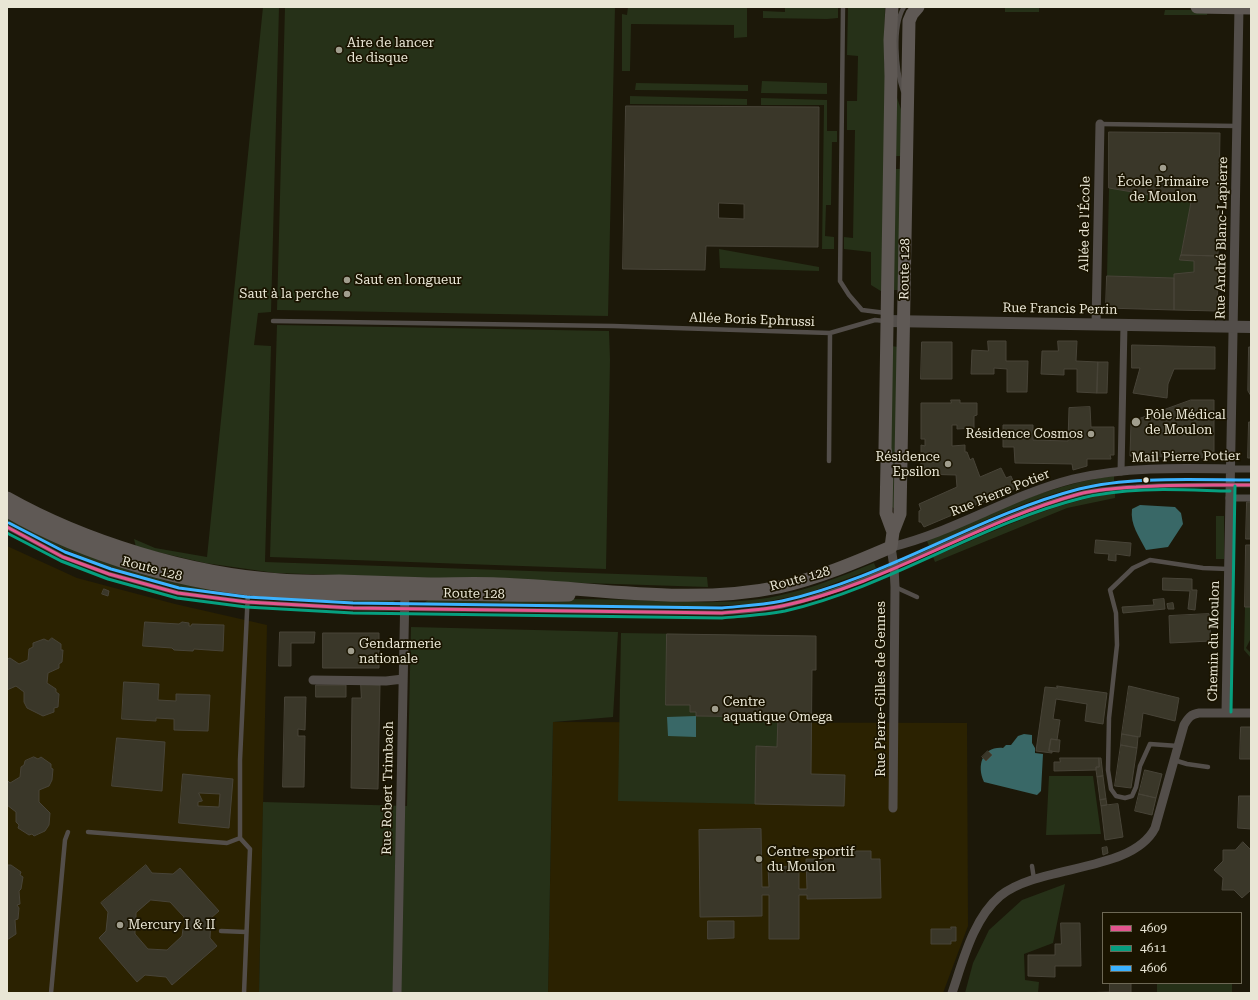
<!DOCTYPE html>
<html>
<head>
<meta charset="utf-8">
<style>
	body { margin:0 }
	#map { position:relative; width:1258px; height:1000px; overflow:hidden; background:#1c1809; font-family:"Roboto Serif",serif }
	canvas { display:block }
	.frame { position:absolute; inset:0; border:8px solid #e9e6d5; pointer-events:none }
	.legend { position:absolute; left:1102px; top:912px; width:140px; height:72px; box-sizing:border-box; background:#1a1400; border:1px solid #6d6855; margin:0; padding:5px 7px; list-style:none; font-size:12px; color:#e9e6d5 }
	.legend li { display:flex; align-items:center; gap:8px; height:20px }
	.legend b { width:20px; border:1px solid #6d6855 }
</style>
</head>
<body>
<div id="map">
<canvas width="1258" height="1000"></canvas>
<div class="frame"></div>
<ul class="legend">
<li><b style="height:5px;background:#e3558e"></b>4609</li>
<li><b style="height:5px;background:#069f7f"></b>4611</li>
<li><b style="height:5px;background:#3bb2ff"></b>4606</li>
</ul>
</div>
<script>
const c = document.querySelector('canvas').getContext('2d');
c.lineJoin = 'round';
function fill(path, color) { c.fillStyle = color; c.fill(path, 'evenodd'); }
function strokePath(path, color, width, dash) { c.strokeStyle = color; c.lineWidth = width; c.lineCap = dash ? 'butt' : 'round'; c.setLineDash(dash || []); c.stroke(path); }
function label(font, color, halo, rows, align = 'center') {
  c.font = font + ' "Roboto Serif",serif'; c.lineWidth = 3.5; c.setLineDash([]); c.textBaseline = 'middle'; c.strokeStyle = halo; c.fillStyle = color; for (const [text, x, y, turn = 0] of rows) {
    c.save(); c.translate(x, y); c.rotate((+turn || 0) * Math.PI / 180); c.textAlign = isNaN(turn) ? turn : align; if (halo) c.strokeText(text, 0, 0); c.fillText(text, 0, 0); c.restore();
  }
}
const built = new Path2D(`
	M 7,546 L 77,578 L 175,604 L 267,625 L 259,993 L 7,993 Z
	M 553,722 L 967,723 L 968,926 L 943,993 L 548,993 Z`);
const green = new Path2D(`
	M 263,7 L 279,7 L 271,312 L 258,313 L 254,345 L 271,346 L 265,562 L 707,577 L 708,587 L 275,573 L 205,563 L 136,547 L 134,539 L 155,548 L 207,557 Z
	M 285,7 L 615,7 L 608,316 L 277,310 Z
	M 628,7 L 747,7 L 747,37 L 734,38 L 734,25 L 631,24 L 630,71 L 622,71 L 622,14 L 627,15 Z
	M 785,7 L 838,7 L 838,18 L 827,19 L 763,18 L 763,11 L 785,12 Z
	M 848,7 L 885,7 L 884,63 L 888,77 L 884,293 L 871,285 L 871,252 L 844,249 L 844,237 L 853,238 L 855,130 L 847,130 L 847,101 L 857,101 L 858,56 L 847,55 Z
	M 1005,7 L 1039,8 L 1039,12 L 1005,12 Z
	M 1165,10 L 1208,10 L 1207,15 L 1164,15 Z
	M 762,81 L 827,83 L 827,94 L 761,93 Z
	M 636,83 L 748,85 L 748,91 L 635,90 Z
	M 896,95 L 903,115 L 903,156 L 893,156 Z
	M 630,96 L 747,99 L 747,105 L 630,104 Z
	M 761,98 L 827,100 L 827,131 L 837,131 L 837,142 L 832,142 L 831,205 L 826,205 L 825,236 L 834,237 L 834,249 L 822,249 L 824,105 L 761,105 Z
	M 893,169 L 902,169 L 900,290 L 891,290 Z
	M 1109,188 L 1191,202 L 1180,260 L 1194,261 L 1194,272 L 1174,278 L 1107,276 Z
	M 719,249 L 819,267 L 819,271 L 720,268 Z
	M 277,325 L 609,331 L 610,360 L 606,569 L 270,557 Z
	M 890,346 L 899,347 L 895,509 L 892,507 L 888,449 Z
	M 1114,476 L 1114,481 C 1049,488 988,519 929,546 L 927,541 C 987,515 1048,484 1114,476 Z
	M 1115,493 L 1115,498 L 1067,508 L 935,562 L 933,557 C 993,532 1051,503 1115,493 Z
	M 1216,516 L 1224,516 L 1224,559 L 1216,559 Z
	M 7,517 L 233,592 L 235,595 C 159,589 86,561 18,528 L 7,522 Z
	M 874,563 L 876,568 L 805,594 L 754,604 L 681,607 L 423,604 L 428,600 C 496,600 564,598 632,600 C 680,601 729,606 777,596 C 811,589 842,576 874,563 Z
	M 285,595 L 393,600 L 396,603 L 284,600 Z
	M 1245,607 L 1251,607 L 1251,638 L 1246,648 L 1251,653 L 1251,658 L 1244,650 Z
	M 411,627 L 618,632 L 613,717 L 553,722 L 548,993 L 259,993 L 263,802 L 407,806 Z
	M 621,633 L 816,636 L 816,670 L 812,670 L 811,774 L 845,775 L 844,806 L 618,801 Z
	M 1049,776 L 1093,776 L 1101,834 L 1046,835 Z
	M 1065,884 L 1053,943 L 1024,954 L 1025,980 L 1039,982 L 1038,993 L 965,993 L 973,963 L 989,930 L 1022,900 Z
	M 1157,983 L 1232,983 L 1232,993 L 1157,993 Z`);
const water = new Path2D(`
	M 1140,505 L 1175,507 L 1181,513 L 1183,524 L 1168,547 L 1146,550 C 1139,536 1130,525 1132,509 Z
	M 696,716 L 696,737 L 668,736 L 667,717 Z
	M 1024,734 L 1032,735 L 1032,743 L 1035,748 L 1035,753 L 1043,754 L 1041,791 L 1037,795 L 984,782 C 976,765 983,746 1003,748 L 1006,745 L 1011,745 L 1018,736 Z`);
const building = new Path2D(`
	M 626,106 L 819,107 L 818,247 L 706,246 L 705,270 L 623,269 ZM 719,203 L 744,204 L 744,219 L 719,218 Z
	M 1109,132 L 1220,133 L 1218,256 L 1181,255 L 1191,202 L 1109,188 Z
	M 1181,255 L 1218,256 L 1217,311 L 1174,310 L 1174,274 L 1194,272 L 1194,261 L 1180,260 Z
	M 1107,276 L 1174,278 L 1174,310 L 1106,308 Z
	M 988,341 L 1006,341 L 1006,361 L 1028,361 L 1027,392 L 1007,392 L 1007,369 L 994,368 L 994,374 L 971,374 L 972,350 L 988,351 Z
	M 1058,341 L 1077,341 L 1076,361 L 1098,362 L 1097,393 L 1077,392 L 1077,369 L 1064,369 L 1064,375 L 1041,374 L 1042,351 L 1058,351 Z
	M 922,342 L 952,342 L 952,379 L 921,379 Z
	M 1132,345 L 1215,347 L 1215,369 L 1174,369 L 1168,384 L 1167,398 L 1133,393 L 1140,368 L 1132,368 Z
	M 1249,347 L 1251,347 L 1251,396 L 1248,391 Z
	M 1098,362 L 1108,362 L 1107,393 L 1097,393 Z
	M 951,400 L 960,400 L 960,403 L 977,403 L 977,415 L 974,416 L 974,428 L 957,429 L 957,425 L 952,425 L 952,446 L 965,445 L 965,452 L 967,452 L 970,460 L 973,458 L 980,477 L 1001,468 L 1006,478 L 1011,476 L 1016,488 L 924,527 L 921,522 L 919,522 L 919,511 L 921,510 L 919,504 L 957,487 L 956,475 L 921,474 L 921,445 L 925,446 L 925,439 L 921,439 L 921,403 L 951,403 Z
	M 1191,400 L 1214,400 L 1214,458 L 1130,456 L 1131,422 Z
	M 1090,407 L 1091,427 L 1114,427 L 1114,455 L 1110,455 L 1111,459 L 1087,459 L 1087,466 L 1073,470 L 1072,464 L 1015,463 L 1014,447 L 1003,447 L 1003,425 L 1033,425 L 1033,440 L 1068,441 L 1069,408 Z
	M 1249,422 L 1251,422 L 1251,458 L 1248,458 Z
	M 1247,502 L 1251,502 L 1251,539 L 1246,539 Z
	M 1096,540 L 1131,543 L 1130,556 L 1116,554 L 1116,561 L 1108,560 L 1109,554 L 1095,553 Z
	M 1246,545 L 1251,545 L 1251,607 L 1245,607 Z
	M 1163,578 L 1192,579 L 1192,590 L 1197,590 L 1195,610 L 1188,609 L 1190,591 L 1163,590 Z
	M 104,589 L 109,591 L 108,596 L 102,594 Z
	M 1164,599 L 1165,609 L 1123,613 L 1122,607 L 1154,605 L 1153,600 Z
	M 1173,603 L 1174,609 L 1168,609 L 1167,604 Z
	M 1209,614 L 1211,641 L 1170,643 L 1169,616 Z
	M 145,622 L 179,624 L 182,622 L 189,623 L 189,626 L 191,626 L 192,624 L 224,625 L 223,651 L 194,649 L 193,651 L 174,650 L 172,648 L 143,646 Z
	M 280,632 L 315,632 L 314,643 L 291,643 L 291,666 L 279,666 Z
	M 323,633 L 379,633 L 379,668 L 323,668 Z
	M 667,634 L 816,636 L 816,670 L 812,670 L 811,774 L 845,775 L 844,806 L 755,804 L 756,746 L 777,747 L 778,717 L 696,716 L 696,712 L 690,712 L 690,705 L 666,705 Z
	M 52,638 L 61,644 L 61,650 L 63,650 L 62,662 L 59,664 L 59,668 L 48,673 L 47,683 L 56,689 L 56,692 L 59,694 L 58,707 L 54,708 L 54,712 L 43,716 L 27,708 L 24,702 L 24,692 L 16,686 L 7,690 L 7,659 L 10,658 L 19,664 L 28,660 L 29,649 L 33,647 L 33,643 L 44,639 L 48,641 Z
	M 124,682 L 159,684 L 158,700 L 176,701 L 176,694 L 210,695 L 208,731 L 174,730 L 174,719 L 156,718 L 156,721 L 122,719 Z
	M 361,684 L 380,685 L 378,789 L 351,788 L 352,698 L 361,698 Z
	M 316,685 L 346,685 L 346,697 L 316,697 Z
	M 1057,686 L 1107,693 L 1103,724 L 1085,721 L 1087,704 L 1056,699 L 1053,719 L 1060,720 L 1057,740 L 1051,739 L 1049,751 L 1052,751 L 1052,753 L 1036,751 L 1045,687 L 1057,688 Z
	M 1129,686 L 1179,698 L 1175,721 L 1143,713 L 1140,737 L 1122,734 Z
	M 285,697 L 306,697 L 305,730 L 298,729 L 298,736 L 305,736 L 304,787 L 283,787 Z
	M 1241,727 L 1251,727 L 1251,759 L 1240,759 Z
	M 1122,734 L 1138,737 L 1137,748 L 1121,745 Z
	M 117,738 L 165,742 L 162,791 L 112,786 Z
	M 1051,739 L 1060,740 L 1059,752 L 1049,751 Z
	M 1121,745 L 1137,748 L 1131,788 L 1115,786 Z
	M 988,751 L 992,755 L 986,761 L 982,757 Z
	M 34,757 L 38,759 L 41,757 L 51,764 L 51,768 L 53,769 L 52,780 L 49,786 L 39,790 L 39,802 L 50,813 L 49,825 L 45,831 L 34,836 L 32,834 L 29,835 L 18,828 L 19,825 L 16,822 L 16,812 L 7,805 L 7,780 L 10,783 L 20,777 L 21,767 L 24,765 L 25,761 Z
	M 1060,758 L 1099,758 L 1099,767 L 1096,767 L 1096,770 L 1054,771 L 1054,762 L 1060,762 Z
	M 1099,758 L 1101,758 L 1103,776 L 1097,777 L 1096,770 L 1096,767 L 1099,767 Z
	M 1145,770 L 1162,774 L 1156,798 L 1139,794 Z
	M 183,774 L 233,779 L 229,828 L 179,823 ZM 199,793 L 220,794 L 219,807 L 198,806 L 198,802 L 202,801 Z
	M 1103,776 L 1106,799 L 1100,800 L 1097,777 Z
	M 1139,794 L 1156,798 L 1152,815 L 1135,811 Z
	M 1239,796 L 1251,796 L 1251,829 L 1238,828 Z
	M 1106,799 L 1107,805 L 1101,806 L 1100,800 Z
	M 1118,804 L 1123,837 L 1105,840 L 1101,806 Z
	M 761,829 L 762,887 L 769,887 L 768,867 L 799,866 L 799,889 L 807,889 L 806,859 L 834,859 L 834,851 L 871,851 L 871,859 L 880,859 L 881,898 L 807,899 L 807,895 L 799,895 L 799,939 L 769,939 L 769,895 L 762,895 L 762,916 L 700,917 L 699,830 Z
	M 1243,842 L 1251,850 L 1251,890 L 1242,898 L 1234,890 L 1222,890 L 1223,878 L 1214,870 L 1223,861 L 1223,850 L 1235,850 Z
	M 1107,847 L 1108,853 L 1103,855 L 1102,848 Z
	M 7,865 L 11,865 L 21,872 L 20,875 L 23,877 L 21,889 L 19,891 L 20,904 L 17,905 L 19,908 L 18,919 L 15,920 L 16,934 L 7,940 Z
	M 146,865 L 152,873 L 173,874 L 180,868 L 219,911 L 211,918 L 210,938 L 217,946 L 172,985 L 166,977 L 145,975 L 137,982 L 99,938 L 106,931 L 108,912 L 101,903 ZM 151,900 L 170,902 L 184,917 L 186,929 L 183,929 L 182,936 L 167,950 L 148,949 L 135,934 L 135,926 L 133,926 L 134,921 L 136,920 L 136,913 Z
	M 708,921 L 734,921 L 734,938 L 708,939 Z
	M 1061,923 L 1080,923 L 1081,966 L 1055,966 L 1055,977 L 1028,976 L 1028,955 L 1055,955 L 1055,944 L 1061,944 Z
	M 951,927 L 956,927 L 956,941 L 951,941 L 951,944 L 931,944 L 931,929 L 951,929 Z
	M 1110,983 L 1131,983 L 1131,993 L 1140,993 L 1081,993 L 1109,992 Z`);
const service = new Path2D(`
	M 843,7 L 840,281 L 849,295 L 862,310 L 886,313
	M 903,91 C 896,71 892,26 904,7
	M 1100,124 L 1237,126
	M 273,321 L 613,326 L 830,333 L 875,320 L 885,321
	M 829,461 L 830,333
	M 7,527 L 63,557 L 109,574 L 178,593 L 247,602 L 353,608 L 722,613 C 745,611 769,610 791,604 C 891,578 980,520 1079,494 C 1097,489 1115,488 1133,487 C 1172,484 1212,485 1251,485
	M 895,587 L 917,597
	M 1178,746 L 1150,744 L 1140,766 L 1136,787 L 1132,796 L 1125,798 L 1116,796 L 1111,789 L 1108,770 L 1109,718 L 1117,645 L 1116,613 L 1110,590 L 1133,568 L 1150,560 L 1203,568 L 1228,569
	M 1174,760 L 1187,764 L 1208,767
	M 88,832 L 227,843 L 240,838
	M 1032,866 L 1034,879
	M 221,931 L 246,932
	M 51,993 L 65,840 L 68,832
	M 244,993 L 250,849 L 240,838 L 240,760 L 248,591`);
const pedestrian = new Path2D(`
	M 1230,469 L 1251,469
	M 1121,472 L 1124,325
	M 1229,498 L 1251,498`);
const minor = new Path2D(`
	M 1096,324 L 1100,124
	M 313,680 L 386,681 L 403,679
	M 1226,712 L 1239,7
	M 893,808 L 895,587 L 894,567 L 891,547 C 954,532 1010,495 1073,479 C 1123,467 1178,468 1230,469
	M 397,993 L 405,589
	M 952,993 C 963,961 973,919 1000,896 C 1039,864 1132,873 1155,828 L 1184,725 C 1188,718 1191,714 1199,713 L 1251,713`);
const tertiary = new Path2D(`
	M 888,321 L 1251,327`);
const secondary = new Path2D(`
	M 892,7 L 890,40 L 891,76 L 885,448 L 887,463 L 886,513 L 893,532
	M 1197,7 L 1251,8
	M 7,498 C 85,542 190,574 280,580 C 299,582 319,581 339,581 C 369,582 399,583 430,584 C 453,584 475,583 498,584 C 591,587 687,606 779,587 C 818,578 854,563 891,547 L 893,532 L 900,514 L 909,21 L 912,14 L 918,7
	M 7,511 C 88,558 189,586 281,592 C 331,595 382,594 432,594 C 478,594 523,596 569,595`);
const bus1 = new Path2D(`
	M 7,527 L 63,557 L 109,574 L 178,593 L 247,602 L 353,608 L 722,613 C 742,611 762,610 782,606 C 884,585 977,522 1079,494 C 1098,489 1117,488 1136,487 C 1174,484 1213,485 1251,485`);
const bus2 = new Path2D(`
	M 7,533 L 61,561 L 108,579 L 177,598 L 246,607 L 353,613 L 722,618 C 743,616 764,615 785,611 C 889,587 979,524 1082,498 C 1130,486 1181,490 1230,491
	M 1231,712 L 1235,486`);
const bus3 = new Path2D(`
	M 9,523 L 65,552 L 111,569 L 179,588 L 247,597 L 353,603 L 722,608 C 742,606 762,605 782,601 C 886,578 976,516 1079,489 C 1129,476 1199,480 1251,480`);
const markers = [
	[339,50,4,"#a19e8e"],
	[1163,168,4,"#a19e8e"],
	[347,280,4,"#a19e8e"],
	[347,294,4,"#a19e8e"],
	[1136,422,5,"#a19e8e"],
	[1091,434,4,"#a19e8e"],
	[948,464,4,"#a19e8e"],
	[1146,480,3.5,"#e9e6d5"],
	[351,651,4,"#a19e8e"],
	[715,709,4,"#a19e8e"],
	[759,859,4,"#a19e8e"],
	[120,925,4,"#a19e8e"]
];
const poiNames = [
	["Aire de lancer",347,43],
	["de disque",347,58],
	["École Primaire",1163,182,"center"],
	["de Moulon",1163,197,"center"],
	["Saut en longueur",355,280],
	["Saut à la perche",339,294,"right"],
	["Pôle Médical",1145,415],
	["de Moulon",1145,430],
	["Résidence Cosmos",1083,434,"right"],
	["Résidence",940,457,"right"],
	["Epsilon",940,472,"right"],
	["Gendarmerie",359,644],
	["nationale",359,659],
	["Centre",723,702],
	["aquatique Omega",723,717],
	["Centre sportif",767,852],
	["du Moulon",767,867],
	["Mercury I & II",128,925]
];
const streetNames = [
	["Allée de l'École",1085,224,-89],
	["Rue André Blanc-Lapierre",1222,238,-89],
	["Route 128",905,269,-89],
	["Rue Francis Perrin",1060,309,1],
	["Allée Boris Ephrussi",752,320,2],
	["Mail Pierre Potier",1186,457,-1],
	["Rue Pierre Potier",1000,493,-22],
	["Route 128",152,569,15],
	["Route 128",800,579,-15],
	["Route 128",474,594,1],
	["Chemin du Moulon",1214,641,-89],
	["Rue Pierre-Gilles de Gennes",881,689,-90],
	["Rue Robert Trimbach",388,788,-89]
];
fill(built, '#2b2201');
fill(green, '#263118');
fill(water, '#396867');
fill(building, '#3a3729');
strokePath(building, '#484438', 1);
strokePath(service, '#534e4a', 4.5);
strokePath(pedestrian, '#534e4a', 7);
strokePath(minor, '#534e4a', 9);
strokePath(tertiary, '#534e4a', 12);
strokePath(secondary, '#5f5955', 13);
strokePath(bus1, '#e3558e', 3);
strokePath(bus2, '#069f7f', 3);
strokePath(bus3, '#3bb2ff', 3);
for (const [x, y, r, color] of markers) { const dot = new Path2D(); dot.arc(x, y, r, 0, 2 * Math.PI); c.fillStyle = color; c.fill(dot); strokePath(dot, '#1a1400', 1.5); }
label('13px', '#e9e6d5', '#1a1400', poiNames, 'left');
label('13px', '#e9e6d5', '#1a1400', streetNames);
</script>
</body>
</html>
